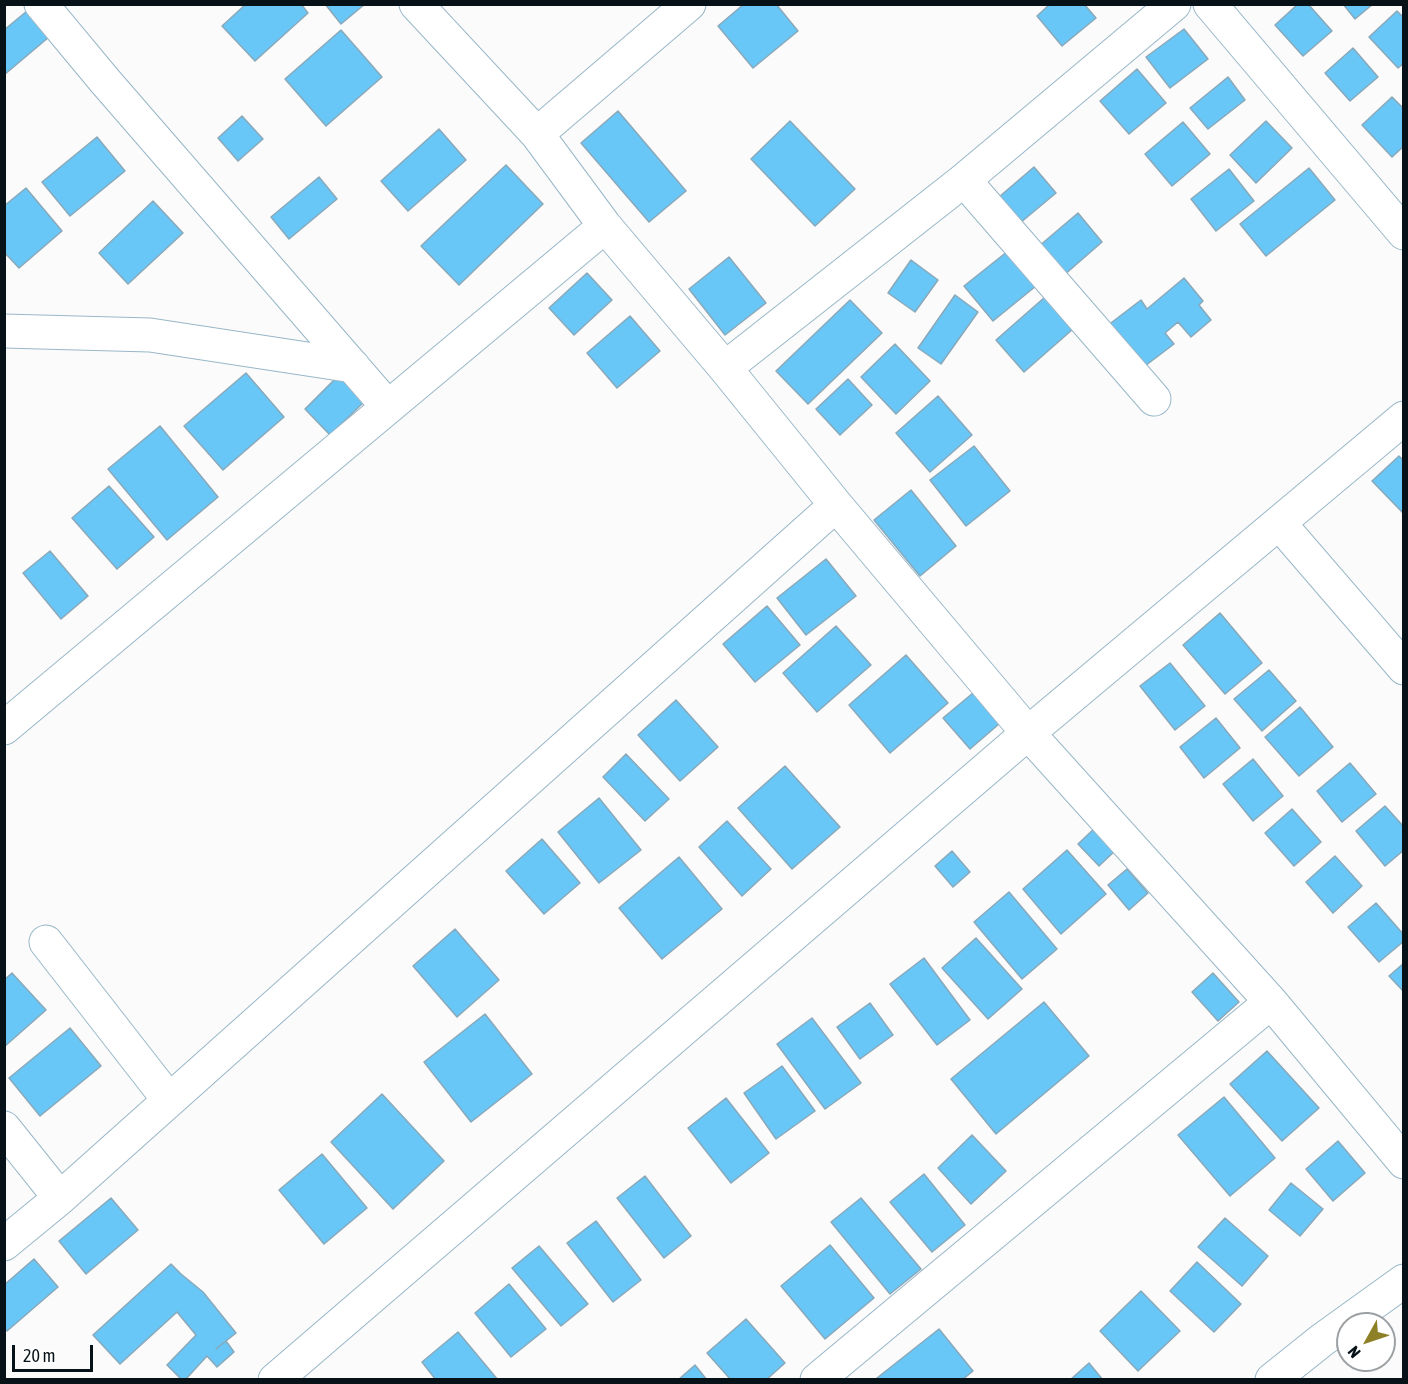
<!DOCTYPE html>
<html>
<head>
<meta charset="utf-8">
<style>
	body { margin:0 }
	#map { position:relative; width:1408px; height:1384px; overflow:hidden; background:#fbfbfb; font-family:"Asap Condensed",sans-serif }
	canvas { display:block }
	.frame { position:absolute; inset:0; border:6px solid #071218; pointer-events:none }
	.north { position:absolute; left:1336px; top:1312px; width:60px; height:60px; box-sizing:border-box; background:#fff; border:2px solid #9ca0a3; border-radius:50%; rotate:230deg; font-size:16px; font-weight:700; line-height:24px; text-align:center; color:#071218 }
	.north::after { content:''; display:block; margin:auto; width:21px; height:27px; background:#8d8027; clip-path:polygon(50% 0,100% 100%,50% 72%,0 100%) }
	.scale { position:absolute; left:12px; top:1345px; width:81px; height:27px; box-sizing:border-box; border:3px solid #071218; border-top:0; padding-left:8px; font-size:18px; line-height:21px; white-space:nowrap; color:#071218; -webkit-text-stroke:4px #fff; paint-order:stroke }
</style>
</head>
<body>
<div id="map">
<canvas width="1408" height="1384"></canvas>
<div class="frame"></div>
<div class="north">N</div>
<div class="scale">20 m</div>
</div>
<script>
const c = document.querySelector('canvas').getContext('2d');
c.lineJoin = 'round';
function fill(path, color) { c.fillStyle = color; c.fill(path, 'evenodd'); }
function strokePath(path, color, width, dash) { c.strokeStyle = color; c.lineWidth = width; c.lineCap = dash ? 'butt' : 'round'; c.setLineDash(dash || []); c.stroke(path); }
const building = new Path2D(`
	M 246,4 L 301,4 L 308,13 L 255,61 L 222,26 Z
	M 325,4 L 365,4 L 341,24 Z
	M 744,4 L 776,4 L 798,31 L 753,68 L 718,26 Z
	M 1050,4 L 1084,4 L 1096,18 L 1062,46 L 1037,16 Z
	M 1298,4 L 1308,4 L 1332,31 L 1303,56 L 1275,25 Z
	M 1343,4 L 1373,4 L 1355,19 Z
	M 27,11 L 49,37 L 4,75 L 4,30 Z
	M 1397,11 L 1404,18 L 1404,63 L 1398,68 L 1369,37 Z
	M 1184,29 L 1208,59 L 1170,88 L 1146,57 Z
	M 341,30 L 382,77 L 326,126 L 285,79 Z
	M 1353,48 L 1378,77 L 1350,101 L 1325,73 Z
	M 1137,69 L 1166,103 L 1129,134 L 1100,101 Z
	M 1228,77 L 1245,100 L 1208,129 L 1190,108 Z
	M 1392,97 L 1404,109 L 1404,146 L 1392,157 L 1362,125 Z
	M 618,111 L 686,191 L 649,222 L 581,143 Z
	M 242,116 L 263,139 L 238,161 L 218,138 Z
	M 790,121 L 855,189 L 815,226 L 751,159 Z
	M 1266,121 L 1292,148 L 1256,183 L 1230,155 Z
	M 1183,122 L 1210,154 L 1172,186 L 1145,154 Z
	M 439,129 L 466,160 L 408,211 L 381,181 Z
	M 97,137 L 125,171 L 70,216 L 42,182 Z
	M 506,165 L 543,204 L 459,285 L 421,246 Z
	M 1034,167 L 1056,193 L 1020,223 L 999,197 Z
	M 1309,168 L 1335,200 L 1266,256 L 1240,224 Z
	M 1229,169 L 1254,201 L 1216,231 L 1191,199 Z
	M 319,177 L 337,199 L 289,239 L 271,217 Z
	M 26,188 L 62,231 L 19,268 L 4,252 L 4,206 Z
	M 153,201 L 183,233 L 128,284 L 99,253 Z
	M 1078,213 L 1102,242 L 1063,276 L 1038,247 Z
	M 1008,251 L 1036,286 L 993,321 L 964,286 Z
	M 729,257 L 766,303 L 725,335 L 689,289 Z
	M 911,260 L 938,280 L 915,312 L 888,293 Z
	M 587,273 L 612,300 L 574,335 L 549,308 Z
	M 1184,278 L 1203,301 L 1199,305 L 1211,320 L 1191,337 L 1178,322 L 1165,333 L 1174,344 L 1137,372 L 1103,329 L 1141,300 L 1147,309 Z
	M 955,295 L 978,312 L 941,364 L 918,348 Z
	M 1045,297 L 1073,329 L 1024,372 L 996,340 Z
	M 850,300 L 882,333 L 808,404 L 776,371 Z
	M 630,316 L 660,351 L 617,388 L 587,353 Z
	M 895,344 L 930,381 L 896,414 L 861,377 Z
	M 246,373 L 284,417 L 223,470 L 184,426 Z
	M 339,375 L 365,401 L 330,435 L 305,409 Z
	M 848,379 L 872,405 L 840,435 L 816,409 Z
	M 938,396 L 972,435 L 930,472 L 896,433 Z
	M 160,426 L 218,497 L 167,540 L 108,469 Z
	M 974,446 L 1010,491 L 966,526 L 930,480 Z
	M 1399,456 L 1404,461 L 1404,514 L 1372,481 Z
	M 109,486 L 154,537 L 117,569 L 72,518 Z
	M 911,490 L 956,546 L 920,576 L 874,520 Z
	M 50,551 L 88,596 L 61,619 L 23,573 Z
	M 826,559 L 856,596 L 806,635 L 777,598 Z
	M 767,606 L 800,645 L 755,682 L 723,644 Z
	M 1220,613 L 1262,663 L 1225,694 L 1183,645 Z
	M 836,626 L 871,665 L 817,712 L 783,673 Z
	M 906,655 L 948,703 L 890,753 L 849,705 Z
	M 1170,663 L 1205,706 L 1175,730 L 1140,686 Z
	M 1269,670 L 1296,701 L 1262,731 L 1234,699 Z
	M 973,693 L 999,724 L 970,749 L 943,718 Z
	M 676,700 L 718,747 L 680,781 L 638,735 Z
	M 1300,707 L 1333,747 L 1299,776 L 1265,737 Z
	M 1216,718 L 1240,748 L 1204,778 L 1180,747 Z
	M 626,754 L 669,799 L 645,821 L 603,777 Z
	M 1253,759 L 1283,796 L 1253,821 L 1223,784 Z
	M 1350,763 L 1376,794 L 1342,822 L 1317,791 Z
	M 785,766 L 840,827 L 792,869 L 738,808 Z
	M 599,798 L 641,850 L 599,883 L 558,832 Z
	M 1385,806 L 1404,827 L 1404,850 L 1385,866 L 1356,831 Z
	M 1292,809 L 1321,842 L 1294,866 L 1265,833 Z
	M 727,821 L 771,869 L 742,896 L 699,847 Z
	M 1097,826 L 1118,848 L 1099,866 L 1078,844 Z
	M 542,839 L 580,883 L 544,914 L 506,871 Z
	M 1067,850 L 1106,894 L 1061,934 L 1023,889 Z
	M 952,851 L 970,872 L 953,887 L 935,866 Z
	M 1335,856 L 1362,886 L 1333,913 L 1306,882 Z
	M 679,857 L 722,909 L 662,959 L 619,908 Z
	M 1127,869 L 1148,893 L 1129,910 L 1108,885 Z
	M 1009,892 L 1057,949 L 1022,979 L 974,922 Z
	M 1376,903 L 1404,935 L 1404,941 L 1379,962 L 1348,927 Z
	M 455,929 L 499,980 L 457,1017 L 413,966 Z
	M 976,938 L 1022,989 L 988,1019 L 942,968 Z
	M 924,958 L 970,1020 L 937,1045 L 890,984 Z
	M 1404,963 L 1404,992 L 1389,976 Z
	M 12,973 L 46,1010 L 4,1047 L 4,980 Z
	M 1213,973 L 1239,1002 L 1218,1021 L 1192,992 Z
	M 1044,1002 L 1089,1056 L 996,1134 L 951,1079 Z
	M 870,1003 L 893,1035 L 860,1059 L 837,1027 Z
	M 485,1014 L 532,1074 L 471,1122 L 424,1062 Z
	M 812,1018 L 861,1083 L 825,1109 L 777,1044 Z
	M 70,1028 L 101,1066 L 40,1116 L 9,1078 Z
	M 1267,1051 L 1319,1108 L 1282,1141 L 1230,1084 Z
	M 782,1066 L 815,1111 L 776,1139 L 744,1093 Z
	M 382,1094 L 444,1161 L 393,1209 L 331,1142 Z
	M 1224,1097 L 1275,1158 L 1230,1196 L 1178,1135 Z
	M 726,1098 L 769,1153 L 731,1183 L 688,1128 Z
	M 972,1135 L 1006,1171 L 971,1204 L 938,1168 Z
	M 1338,1141 L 1365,1173 L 1333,1201 L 1306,1169 Z
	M 322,1154 L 367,1208 L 324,1244 L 279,1190 Z
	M 924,1174 L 965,1225 L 932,1252 L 890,1202 Z
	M 645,1176 L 691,1236 L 664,1258 L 617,1198 Z
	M 1291,1183 L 1323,1209 L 1300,1236 L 1269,1210 Z
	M 111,1198 L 138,1230 L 86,1274 L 59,1241 Z
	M 861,1198 L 921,1269 L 890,1294 L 831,1222 Z
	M 1225,1218 L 1268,1256 L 1242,1286 L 1198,1247 Z
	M 596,1221 L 641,1280 L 613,1302 L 567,1243 Z
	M 830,1245 L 874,1298 L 825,1339 L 781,1286 Z
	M 539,1246 L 588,1304 L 561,1326 L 512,1268 Z
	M 34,1259 L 58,1287 L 7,1331 L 4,1329 L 4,1285 Z
	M 1197,1262 L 1241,1304 L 1214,1332 L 1170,1291 Z
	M 171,1264 L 181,1274 L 203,1292 L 236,1333 L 216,1349 L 226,1341 L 234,1352 L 217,1367 L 207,1356 L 185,1380 L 182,1380 L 167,1365 L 196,1335 L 177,1312 L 120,1364 L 93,1335 Z
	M 509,1284 L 546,1329 L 511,1357 L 475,1313 Z
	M 1141,1291 L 1180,1331 L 1138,1371 L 1100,1331 Z
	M 746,1319 L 785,1363 L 766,1380 L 731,1380 L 707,1353 Z
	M 939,1329 L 973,1371 L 962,1380 L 879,1380 L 877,1378 Z
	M 458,1332 L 498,1380 L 436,1380 L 422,1362 Z
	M 1089,1363 L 1103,1380 L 1070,1380 Z
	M 695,1365 L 707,1380 L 678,1380 Z`);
const minor = new Path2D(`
	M 41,4 L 105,81 L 388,407
	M 416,4 L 537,134 L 605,226 L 725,368 L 836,505 L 1028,733 L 1271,1002 L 1404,1162
	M 1210,4 L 1404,233
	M 537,134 L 689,4
	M 964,180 L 1154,399
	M 4,331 L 150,335 L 353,366
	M 725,368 L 964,180 L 1174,4
	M 1279,523 L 1404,668
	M 4,728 L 605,226
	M 46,942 L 169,1100
	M 4,1128 L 60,1198
	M 4,1244 L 60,1198 L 836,505
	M 275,1380 L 1028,733 L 1404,418
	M 817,1380 L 1271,1002
	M 1272,1380 L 1322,1340 L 1404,1281`);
fill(building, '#68c7f7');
strokePath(building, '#89a8b9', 1.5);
strokePath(minor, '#98b7c8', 35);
strokePath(minor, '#fff', 33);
</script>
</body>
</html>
